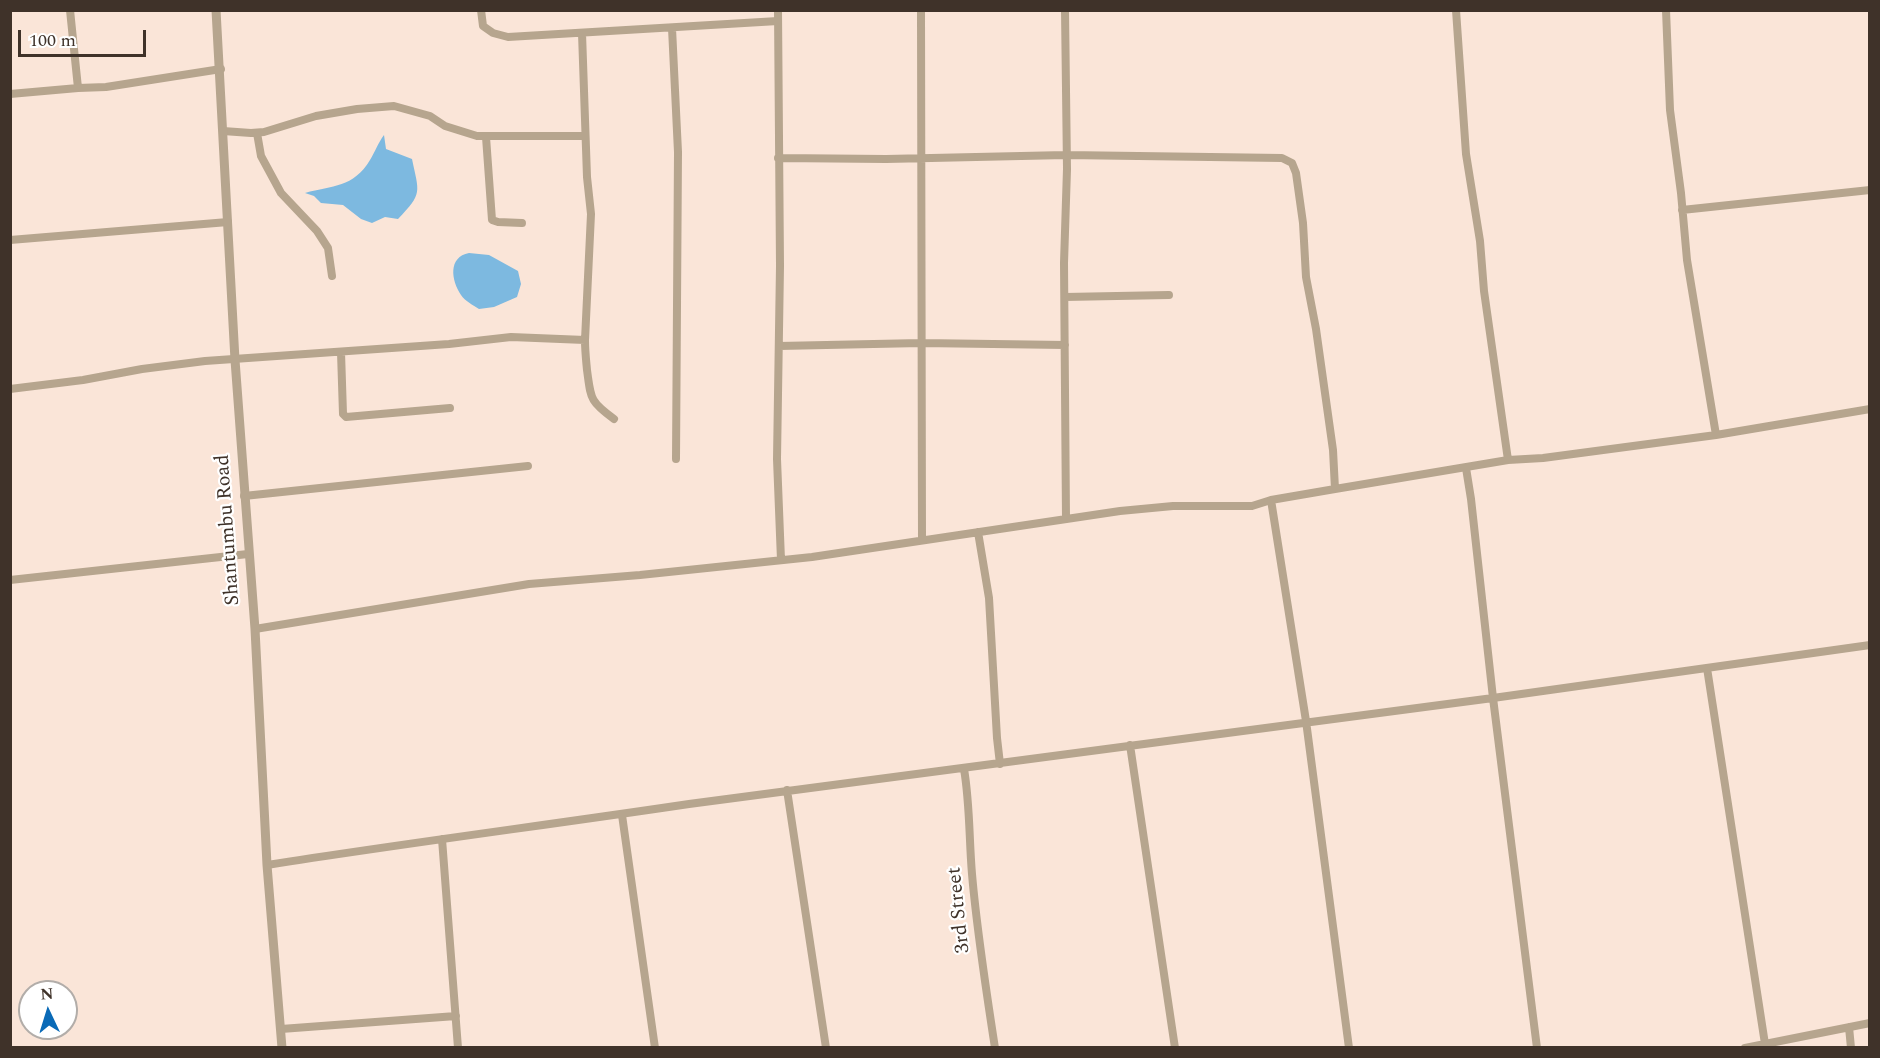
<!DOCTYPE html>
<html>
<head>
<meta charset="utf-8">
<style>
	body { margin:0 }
	#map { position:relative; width:1880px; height:1058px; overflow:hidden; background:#fae5d8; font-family:Spectral,serif }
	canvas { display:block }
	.frame { position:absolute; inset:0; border:12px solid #3f3229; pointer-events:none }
	.north { position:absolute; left:18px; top:980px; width:60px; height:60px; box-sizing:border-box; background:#fff; border:2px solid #b2ada9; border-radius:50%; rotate:356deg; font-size:16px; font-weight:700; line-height:24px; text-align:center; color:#3f3229 }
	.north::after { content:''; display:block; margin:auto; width:21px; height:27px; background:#0a6ab7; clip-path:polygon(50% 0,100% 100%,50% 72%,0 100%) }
	.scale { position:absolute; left:18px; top:30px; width:128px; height:27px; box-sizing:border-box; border:3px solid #3f3229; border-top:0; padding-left:8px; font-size:18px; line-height:21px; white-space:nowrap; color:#3f3229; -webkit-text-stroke:4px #fff; paint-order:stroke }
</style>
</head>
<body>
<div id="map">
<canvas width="1880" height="1058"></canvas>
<div class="frame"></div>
<div class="north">N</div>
<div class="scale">100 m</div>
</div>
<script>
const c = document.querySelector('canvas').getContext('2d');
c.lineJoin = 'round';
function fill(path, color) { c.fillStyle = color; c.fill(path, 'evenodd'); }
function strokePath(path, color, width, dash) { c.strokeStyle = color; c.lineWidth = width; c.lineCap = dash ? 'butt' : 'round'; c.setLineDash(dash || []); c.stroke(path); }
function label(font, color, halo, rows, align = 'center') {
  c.font = font + ' Spectral,serif'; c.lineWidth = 4.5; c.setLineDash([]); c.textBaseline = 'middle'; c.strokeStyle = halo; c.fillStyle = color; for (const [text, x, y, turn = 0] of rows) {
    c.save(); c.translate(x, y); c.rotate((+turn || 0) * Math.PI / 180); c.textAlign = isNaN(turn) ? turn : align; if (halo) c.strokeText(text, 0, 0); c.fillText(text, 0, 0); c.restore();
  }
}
const water = new Path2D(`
	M 384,135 L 386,149 L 412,159 C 419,193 423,193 398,219 L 385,217 L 372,223 L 361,219 L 343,205 L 321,203 L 314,196 L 305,193 C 333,185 353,188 370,160 C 375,152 378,143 384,135 Z
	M 469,253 L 489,255 L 518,271 L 521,284 L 517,297 L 494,307 L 479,309 C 473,305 465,301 461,295 C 451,280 448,257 469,253 Z`);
const minor = new Path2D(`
	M 70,10 L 78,88
	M 481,10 L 483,26 L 493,33 L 508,37 L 778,21
	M 778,10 L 780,266 L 777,459 L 781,560
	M 921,10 L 922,540
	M 1065,10 L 1067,169 L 1064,263 L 1066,519
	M 1456,10 L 1466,154 L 1480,241 L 1484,291 L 1508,460
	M 1666,10 L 1670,110 L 1681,193 L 1687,260 L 1716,435
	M 672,28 L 678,152 L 676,459
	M 582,33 L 587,177 L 591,214 L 585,340
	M 10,94 L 78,88 L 106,87 L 221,69
	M 223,131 L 251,133 L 264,132 L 316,116 L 357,109 L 394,106 L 430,116 L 445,126 L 477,136 L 585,136
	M 257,133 L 261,156 L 281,193 L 317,231 L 328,248 L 332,276
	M 486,137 L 492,220 L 498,222 L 522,223
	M 778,158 L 886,159 L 1066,155 L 1282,158 L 1292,163 L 1296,173 L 1303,223 L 1306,277 L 1316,329 L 1333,450 L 1335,489
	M 1682,210 L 1870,190
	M 10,240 L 228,222
	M 1065,297 L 1169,295
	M 779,346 L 921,343 L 1065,345
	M 341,352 L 343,414 L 346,417 L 450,408
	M 10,389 L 83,380 L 142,369 L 205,361 L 449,344 L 511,337 L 585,340 C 585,351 586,359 587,370 C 591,398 589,401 614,419
	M 1466,468 L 1471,499 L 1493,698 L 1537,1048
	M 244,496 L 528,466
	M 1271,500 L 1306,721 L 1349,1048
	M 978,532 L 989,598 L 997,738 L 1000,764
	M 10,580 L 248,554
	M 255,629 L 529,584 L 640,575 L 812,557 L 1120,511 L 1173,506 L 1252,506 L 1271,500 L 1335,489 L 1508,460 L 1543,458 L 1716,435 L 1870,409
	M 1707,668 L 1765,1044
	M 1130,745 L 1175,1048
	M 964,769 C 970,804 969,839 972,874 C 977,932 986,990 995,1048
	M 787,790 L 826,1048
	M 622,815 L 655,1048
	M 442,839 L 458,1048
	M 267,865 C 407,843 548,825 689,804 L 1493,698 L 1870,645
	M 1849,1027 L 1851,1048
	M 281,1029 L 456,1016
	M 1745,1048 L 1870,1023`);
const tertiary = new Path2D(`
	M 216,10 L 235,360 L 255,629 L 267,865 L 282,1048`);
const streetNames = [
	["Shantumbu Road",229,530,-94],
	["3rd Street",960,910,-96]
];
fill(water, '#7db9e0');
strokePath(minor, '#b6a58e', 8);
strokePath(tertiary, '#b6a58e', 9);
label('20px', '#3f3229', '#fff', streetNames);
</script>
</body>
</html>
